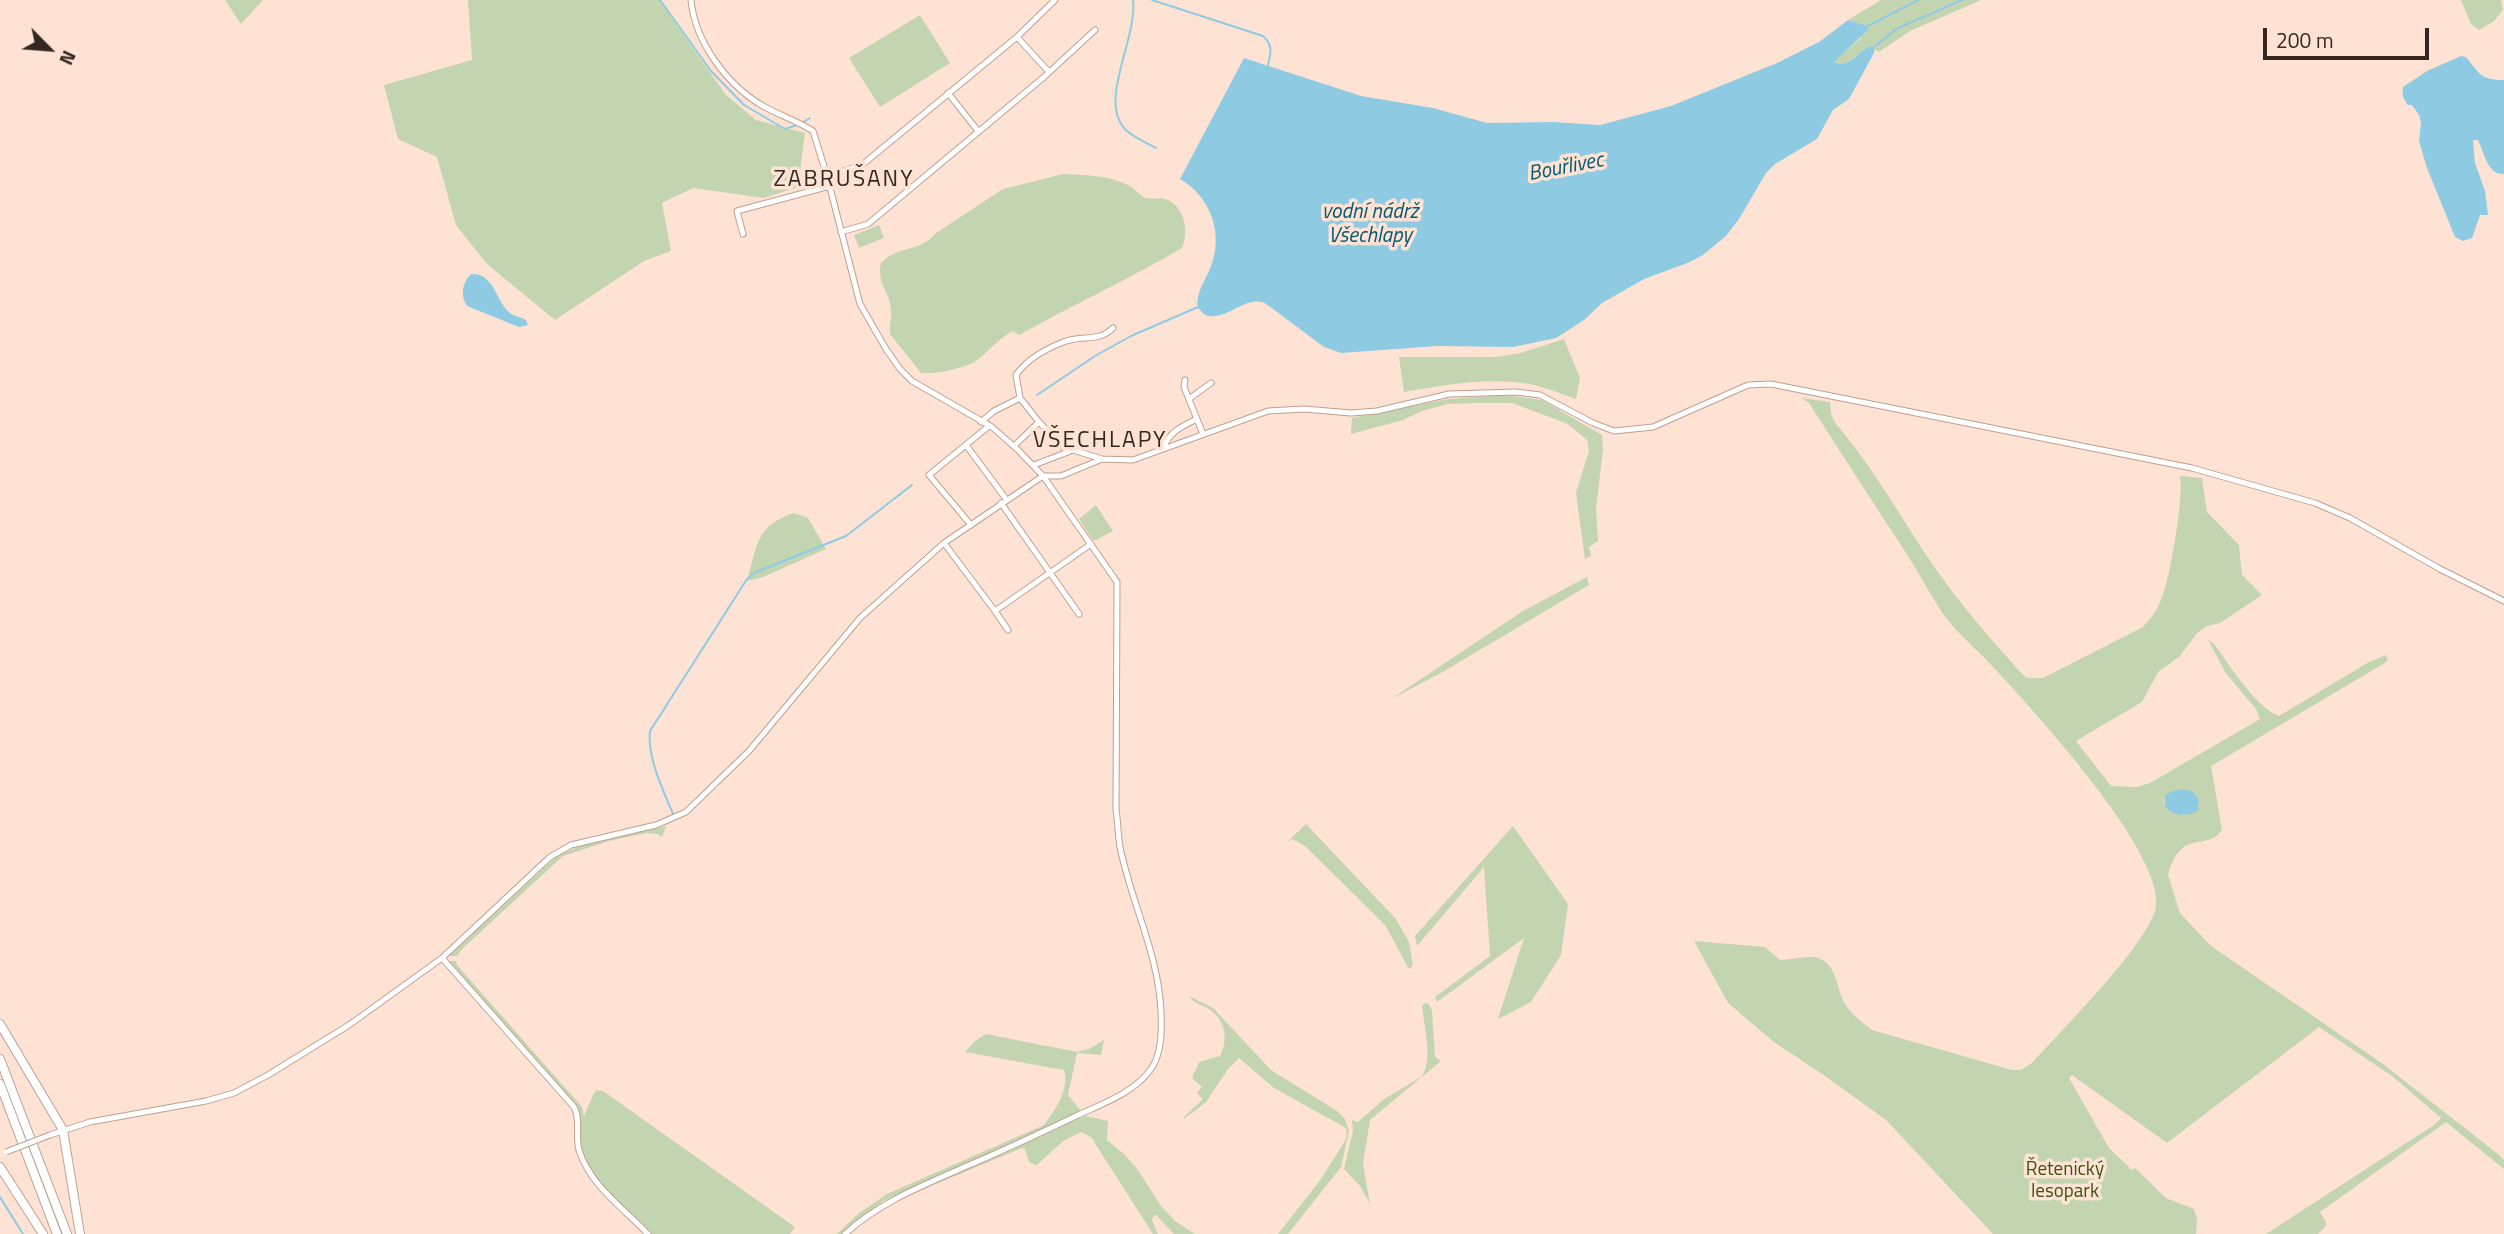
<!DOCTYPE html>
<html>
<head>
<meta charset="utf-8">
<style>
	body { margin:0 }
	#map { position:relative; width:2504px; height:1234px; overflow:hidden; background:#fee3d5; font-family:"Titillium Web",sans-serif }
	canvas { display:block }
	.north { position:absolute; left:14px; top:14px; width:70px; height:70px; -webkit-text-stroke:5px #fee3d5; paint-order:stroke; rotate:115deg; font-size:19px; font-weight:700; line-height:28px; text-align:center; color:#332720 }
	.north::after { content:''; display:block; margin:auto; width:24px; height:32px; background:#332720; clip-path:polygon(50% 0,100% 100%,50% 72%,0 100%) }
	.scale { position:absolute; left:2263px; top:28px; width:166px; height:32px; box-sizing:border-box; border:4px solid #332720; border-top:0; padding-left:9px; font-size:21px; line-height:24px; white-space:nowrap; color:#332720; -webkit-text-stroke:5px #fee3d5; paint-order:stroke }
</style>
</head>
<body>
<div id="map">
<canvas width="2504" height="1234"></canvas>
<div class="north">N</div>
<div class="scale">200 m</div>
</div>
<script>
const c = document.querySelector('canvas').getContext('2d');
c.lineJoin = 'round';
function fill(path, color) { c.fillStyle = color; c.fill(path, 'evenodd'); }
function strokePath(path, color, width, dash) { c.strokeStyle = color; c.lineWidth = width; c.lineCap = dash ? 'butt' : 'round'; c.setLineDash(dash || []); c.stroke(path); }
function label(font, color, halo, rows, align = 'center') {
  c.font = font + ' "Titillium Web",sans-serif'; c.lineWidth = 7; c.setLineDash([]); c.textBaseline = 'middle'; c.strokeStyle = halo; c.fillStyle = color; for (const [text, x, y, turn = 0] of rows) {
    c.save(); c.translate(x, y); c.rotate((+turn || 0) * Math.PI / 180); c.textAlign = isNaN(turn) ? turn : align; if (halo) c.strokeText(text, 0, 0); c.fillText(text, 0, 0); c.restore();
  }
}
const green = new Path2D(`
	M 225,0 L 263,0 L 241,24 Z
	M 468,0 L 659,0 L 726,95 L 756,120 L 805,133 L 798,187 L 764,198 L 693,188 L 662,203 L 671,251 L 644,261 L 555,320 L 487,264 L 456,225 L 437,157 L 398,139 L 384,85 L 472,60 Z
	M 1881,0 L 1981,0 L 1910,31 L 1879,52 L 1869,46 C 1858,53 1847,69 1833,61 L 1859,40 L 1868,26 L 1848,20 Z
	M 2461,0 L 2501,0 L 2503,10 L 2494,21 L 2479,30 L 2471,24 Z
	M 920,15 L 950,63 L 880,107 L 849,58 Z
	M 1063,174 C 1085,175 1108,175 1128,185 C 1135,188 1139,196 1146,198 C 1153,200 1161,196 1168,200 C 1185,208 1189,232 1182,248 C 1129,279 1073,305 1019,335 L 1013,331 C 996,340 989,352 974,362 C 965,368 932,375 921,373 L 890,334 C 889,326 892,319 891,311 C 891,293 876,284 881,263 C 898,245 920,253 936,233 L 1003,189 Z
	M 879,225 L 884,238 L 859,248 L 854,235 Z
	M 1564,339 L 1580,378 L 1576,399 C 1561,394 1545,387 1529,384 C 1488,377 1445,385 1404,392 L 1399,357 L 1497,357 L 1521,353 Z
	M 1505,395 L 1542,400 L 1602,435 L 1603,449 L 1596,509 L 1598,541 L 1589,547 L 1591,556 L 1585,559 L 1576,493 L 1589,451 L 1587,440 L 1568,424 L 1512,403 L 1480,403 L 1448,404 L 1422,411 L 1403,420 L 1351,434 L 1352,418 L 1448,399 Z
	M 1802,398 L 1830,402 L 1831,414 L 1836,424 C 1873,467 1901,518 1933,565 C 1959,603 1990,638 2021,673 L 2027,678 L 2043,678 L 2143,627 C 2150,619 2157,611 2161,600 C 2170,580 2184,497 2180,476 L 2202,478 L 2207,512 L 2239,545 L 2242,575 L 2262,595 L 2220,623 L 2207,626 L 2197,633 L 2180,656 L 2158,672 L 2142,702 L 2076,741 L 2111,786 L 2137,787 L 2150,783 L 2260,719 L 2256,709 L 2225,672 L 2208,640 L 2214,644 C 2229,664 2256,708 2279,716 L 2369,662 L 2386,655 L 2388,660 L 2385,663 L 2211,766 L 2222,830 C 2206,853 2182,826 2168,875 L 2180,913 L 2211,946 L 2383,1064 L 2498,1154 L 2504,1160 L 2504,1169 L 2446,1122 L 2320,1212 L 2326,1222 L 2325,1227 L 2318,1234 L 2266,1234 L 2434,1125 L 2441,1118 L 2392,1076 L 2319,1027 L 2167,1143 L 2072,1075 L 2069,1078 L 2109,1148 L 2132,1170 L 2135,1168 L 2166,1198 L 2194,1209 L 2197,1219 L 2196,1234 L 1993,1234 L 1886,1120 L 1828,1078 L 1774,1042 L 1728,1003 L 1694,941 L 1765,947 L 1780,960 C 1788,960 1809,956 1814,957 C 1837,961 1836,987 1844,1002 C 1850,1014 1862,1022 1872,1030 L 2012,1070 L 2021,1070 L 2032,1063 C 2059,1033 2152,940 2156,906 C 2163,851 2033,710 1994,668 C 1979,651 1960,636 1946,618 C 1933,600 1922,578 1910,559 C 1876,507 1842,455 1809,403 ZM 2165,796 L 2199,800 L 2198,811 C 2184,817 2174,816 2164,803 Z
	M 1096,505 L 1113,531 L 1096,540 L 1093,540 L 1079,519 Z
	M 794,513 L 808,518 L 826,549 L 763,577 L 747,581 C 757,546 756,525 794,513 Z
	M 1587,577 L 1589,585 L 1441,673 L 1391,699 L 1523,611 Z
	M 1306,824 L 1396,919 L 1409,942 L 1413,965 L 1409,969 L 1385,925 L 1305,846 L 1292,839 L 1287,842 Z
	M 666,826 L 662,837 L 658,834 L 647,833 L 609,841 L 563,856 L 462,949 L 457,956 L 448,956 L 558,855 L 580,846 Z
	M 1513,826 L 1568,904 L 1561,955 L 1531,1002 L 1498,1019 L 1524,938 L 1437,1002 L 1435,997 L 1490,956 L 1484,867 L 1417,946 L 1415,936 Z
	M 449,961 L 456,961 L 457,965 L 582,1107 L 584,1116 L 594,1093 L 597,1090 L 603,1091 L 795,1227 L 790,1234 L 651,1234 C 627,1210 592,1184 581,1151 C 576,1134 582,1119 574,1103 Z
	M 1189,996 L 1213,1008 L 1271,1070 L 1337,1111 L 1345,1119 L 1349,1131 L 1341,1167 L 1288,1234 L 1278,1234 L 1321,1179 L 1345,1141 L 1347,1135 L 1346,1128 L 1274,1088 L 1239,1058 L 1228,1069 L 1206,1102 L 1184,1119 L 1183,1118 L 1203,1099 L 1197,1093 L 1202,1087 L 1192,1078 L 1199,1062 L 1220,1056 C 1229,1039 1225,1020 1209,1009 C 1201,1004 1194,1004 1189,996 Z
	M 1425,1003 L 1429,1004 L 1432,1011 L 1435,1057 L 1441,1061 L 1370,1120 L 1363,1164 L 1370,1204 L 1360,1186 L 1344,1169 L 1353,1131 L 1352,1120 L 1358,1122 L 1384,1099 L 1421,1077 C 1434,1062 1424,1026 1422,1006 Z
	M 986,1034 L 1077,1052 L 1089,1049 L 1104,1040 L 1101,1055 L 1077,1053 L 1068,1095 L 1081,1111 L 883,1201 L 841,1234 L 837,1234 L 858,1214 L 887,1194 L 1044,1125 C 1055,1110 1070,1089 1064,1070 L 965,1052 L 975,1041 Z
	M 1085,1116 L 1108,1121 L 1107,1140 L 1124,1154 L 1138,1170 L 1161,1206 L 1175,1221 L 1195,1234 L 1174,1234 L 1155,1214 L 1152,1220 L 1158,1234 L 1153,1234 L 1091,1137 L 1081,1132 L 1063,1141 L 1037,1165 C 1027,1164 1028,1157 1025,1149 L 1022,1148 L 895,1201 L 847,1234 L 872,1214 L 895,1200 Z`);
const water = new Path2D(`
	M 1848,20 L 1868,26 L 1868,30 L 1834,62 C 1848,68 1858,53 1869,46 L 1873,47 L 1875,51 L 1849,99 L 1833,110 L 1817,139 L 1775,164 L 1766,173 L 1739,219 L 1726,236 L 1703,255 L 1690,262 L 1644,279 L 1602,303 L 1584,320 L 1556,338 L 1513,347 L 1437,346 L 1341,353 L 1324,347 L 1265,303 C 1243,295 1228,322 1205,315 L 1198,308 C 1195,293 1206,280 1211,266 C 1224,233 1210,196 1180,179 L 1244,58 L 1361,96 L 1433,108 L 1487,123 L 1553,122 L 1600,125 L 1671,106 L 1777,63 L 1819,42 Z
	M 2461,56 L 2466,57 C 2480,74 2480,80 2504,80 L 2504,174 C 2488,176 2484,152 2478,140 L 2473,140 L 2475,163 L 2485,191 L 2488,215 L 2480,215 L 2472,238 L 2463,241 L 2455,237 L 2427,168 L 2419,141 L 2421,123 L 2419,115 L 2412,105 L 2408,105 C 2403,99 2402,95 2403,87 L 2427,71 Z
	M 471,274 C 495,273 495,301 510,313 C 514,316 521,317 526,320 L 528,325 L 519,327 L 467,306 C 460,295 462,283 471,274 Z
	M 2184,789 L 2193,792 L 2199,800 L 2198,811 C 2187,817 2175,816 2165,807 L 2165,796 L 2172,791 Z`);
const stream = new Path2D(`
	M 660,0 L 711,71 L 744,105 L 785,129 L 797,125
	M 1133,0 C 1138,39 1096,103 1127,131 C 1135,138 1147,143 1156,148
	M 1152,0 L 1263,36 C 1273,45 1271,53 1268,65
	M 1866,27 L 1918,0
	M 1874,47 L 1898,28 L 1962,0
	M 802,123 L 810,118
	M 1037,395 L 1095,356 L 1131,336 L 1198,307
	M 673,814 C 663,790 647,757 650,731 L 747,579 L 756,572 L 846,536 L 912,485
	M 0,1197 L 23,1234`);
const minor = new Path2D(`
	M 691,0 C 695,42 727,85 763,106 C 779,115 797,121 813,131 L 827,176 L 860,304 L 886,349 L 900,369 L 912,381 L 992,427 L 1018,450 L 1043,476 L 1117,582 L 1116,810 C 1118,822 1118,835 1120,847 C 1131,902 1159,955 1161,1012 C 1162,1030 1162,1054 1151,1069 C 1134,1093 1102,1104 1076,1116 C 1040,1133 1005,1150 969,1165 C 925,1185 881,1201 845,1234
	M 1017,37 L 1049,72
	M 948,93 L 978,131
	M 827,176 L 862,165 L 1017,37 L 1055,0
	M 841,232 L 868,224 L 1044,77 L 1095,30
	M 743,234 L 737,211 L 830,186
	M 1185,380 L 1184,387 L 1203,434
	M 1020,398 L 1016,375 C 1028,358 1047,348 1066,341 C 1085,335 1099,342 1113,328
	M 1189,399 L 1211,383
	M 981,422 L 994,411 L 1020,398 L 1039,422
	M 966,445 L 1006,499
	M 1014,446 L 1039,422 L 1067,451
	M 1164,448 C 1167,433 1184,425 1197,419
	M 1034,465 L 1073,450 L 1102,459
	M 1001,503 L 1079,614
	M 971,525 L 929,475 L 989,426
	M 944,543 L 995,611 L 1091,544
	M 995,611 L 1008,630
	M 442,958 L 574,1107 C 581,1120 575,1135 579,1150 C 589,1184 624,1209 648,1234
	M 50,1135 L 90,1122 L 206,1101 L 234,1093 L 268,1075 L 349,1025 L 442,958 L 550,857 L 571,845 L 656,825 L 686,812 L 749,751 L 860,618 L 944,543 L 1043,476 L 1061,476 L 1102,459 L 1133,460 L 1268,411 L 1304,409 L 1351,413 L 1377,411 L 1449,394 L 1516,392 L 1540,395 L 1593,423 L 1614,431 L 1653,427 L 1748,385 L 1771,384 L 2192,468 L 2315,503 L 2350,518 L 2440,569 L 2504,601`);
const highway = new Path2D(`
	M 0,1024 L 63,1130 L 80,1234
	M 0,1059 L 67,1234
	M 0,1084 L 57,1234
	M 0,1167 L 43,1234`);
const minorBridge = new Path2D(`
	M 6,1152 L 50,1135`);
const parkNames = [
	["Řetenický",2065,1170],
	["lesopark",2065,1192]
];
const waterNames = [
	["Bouřlivec",1566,168,-11],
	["vodní nádrž",1370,213],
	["Všechlapy",1370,237]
];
const quarterNames = [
	["ZABRUŠANY",844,180],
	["VŠECHLAPY",1100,441]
];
fill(green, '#c3d4b1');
fill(water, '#8ecae2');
strokePath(stream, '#8ecae2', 2);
strokePath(minor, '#bfa090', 7);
strokePath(highway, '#bfa090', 10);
strokePath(minor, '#fff', 5);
strokePath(highway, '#fff', 8);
strokePath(minorBridge, '#bfa090', 7, []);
strokePath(minorBridge, '#fff', 5);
label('19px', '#3a530b', '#fee3d5', parkNames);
label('italic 21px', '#055871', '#fee3d5', waterNames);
c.letterSpacing = '2px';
label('23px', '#332720', '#fee3d5', quarterNames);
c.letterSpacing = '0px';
</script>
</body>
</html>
